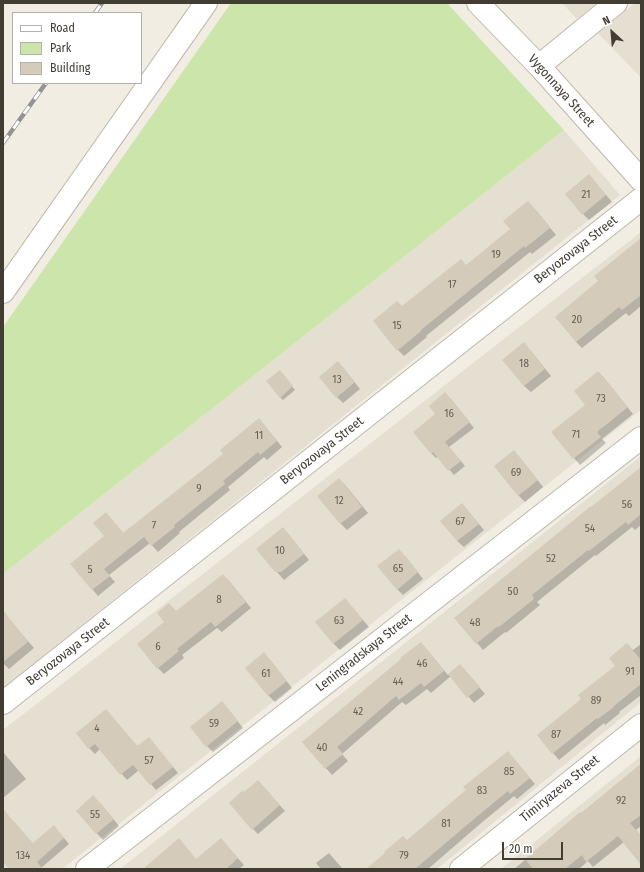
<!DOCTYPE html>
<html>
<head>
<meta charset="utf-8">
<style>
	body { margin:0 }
	#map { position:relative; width:644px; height:872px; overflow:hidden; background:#f1ede3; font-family:"Fira Sans Condensed",sans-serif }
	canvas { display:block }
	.frame { position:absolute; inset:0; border:4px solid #423d33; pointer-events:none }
	.legend { position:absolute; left:12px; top:12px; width:130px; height:72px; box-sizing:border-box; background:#fff; border:1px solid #b3b1ad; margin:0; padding:5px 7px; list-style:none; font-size:12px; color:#423d33 }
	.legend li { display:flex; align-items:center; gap:8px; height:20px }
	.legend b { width:20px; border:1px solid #b3b1ad }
	.north { position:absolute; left:592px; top:12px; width:40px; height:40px; -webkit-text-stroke:3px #fff; paint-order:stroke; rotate:334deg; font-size:11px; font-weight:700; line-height:16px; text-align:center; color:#423d33 }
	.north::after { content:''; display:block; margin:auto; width:14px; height:18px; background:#423d33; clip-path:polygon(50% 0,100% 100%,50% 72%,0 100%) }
	.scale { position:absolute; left:502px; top:842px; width:61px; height:18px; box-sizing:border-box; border:2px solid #423d33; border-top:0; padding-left:5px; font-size:12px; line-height:14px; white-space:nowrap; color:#423d33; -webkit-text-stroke:3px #fff; paint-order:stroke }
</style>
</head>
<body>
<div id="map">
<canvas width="644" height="872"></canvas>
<div class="frame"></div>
<ul class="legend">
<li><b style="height:5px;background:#fff"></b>Road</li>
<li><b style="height:11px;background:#cbe5ab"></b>Park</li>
<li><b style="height:11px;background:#d5cbbb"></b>Building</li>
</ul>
<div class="north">N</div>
<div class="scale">20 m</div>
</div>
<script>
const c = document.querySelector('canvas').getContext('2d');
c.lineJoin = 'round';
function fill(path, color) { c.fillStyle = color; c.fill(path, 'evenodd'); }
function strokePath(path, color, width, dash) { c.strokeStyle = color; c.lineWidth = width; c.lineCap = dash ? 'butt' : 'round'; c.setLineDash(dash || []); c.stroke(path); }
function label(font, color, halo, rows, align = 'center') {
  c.font = font + ' "Fira Sans Condensed",sans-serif'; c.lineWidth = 3; c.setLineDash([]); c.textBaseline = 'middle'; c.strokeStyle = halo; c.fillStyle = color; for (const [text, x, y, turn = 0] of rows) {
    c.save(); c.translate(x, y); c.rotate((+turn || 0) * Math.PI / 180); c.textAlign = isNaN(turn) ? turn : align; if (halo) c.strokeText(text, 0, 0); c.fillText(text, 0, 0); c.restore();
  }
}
const residential = new Path2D(`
	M 562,3 L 596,3 L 577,19 Z
	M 635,3 L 641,3 L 641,78 L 598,33 Z
	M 564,130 L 620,195 L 3,688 L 3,574 Z
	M 641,232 L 641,410 L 62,869 L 3,869 L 3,730 Z
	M 641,456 L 641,702 L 437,869 L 120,869 Z
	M 641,756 L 641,869 L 501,869 Z`);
const green = new Path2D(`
	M 231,3 L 447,3 L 564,130 L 3,574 L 3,327 Z`);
const shadow = new Path2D(`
	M 589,175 L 612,202 L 589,220 L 583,214 Z
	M 528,202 L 534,208 L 556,235 L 532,254 L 530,252 L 426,336 L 427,337 L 404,356 L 398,350 L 402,307 L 466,266 L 511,229 Z
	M 641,243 L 641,306 L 629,316 L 626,313 L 582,348 L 576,342 L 599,282 Z
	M 530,350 L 551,376 L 531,392 L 524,386 L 504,360 Z
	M 344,369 L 360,389 L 343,403 L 337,397 Z
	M 598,372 L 604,378 L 633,414 L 602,439 L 606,443 L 580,465 L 574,458 L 587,405 Z
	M 282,374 L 295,390 L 283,400 L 280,397 Z
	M 450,398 L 474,428 L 449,447 L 465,466 L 454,475 L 438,457 L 436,458 L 431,453 Z
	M 265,426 L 282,447 L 267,460 L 264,457 L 228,487 L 230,490 L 179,532 L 180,533 L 158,552 L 150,543 L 109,575 L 115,582 L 98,596 L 93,590 L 72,564 L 105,537 L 106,514 L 124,534 Z
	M 520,458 L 543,487 L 525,502 L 519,496 L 495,467 Z
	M 641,468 L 641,525 L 635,530 L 632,527 L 596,556 L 595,555 L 537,602 L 540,605 L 506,633 L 505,632 L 483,650 L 456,618 Z
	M 339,479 L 345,485 L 368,513 L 347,530 L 341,524 L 319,496 Z
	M 462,504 L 484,530 L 464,547 L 457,541 Z
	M 289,535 L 309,560 L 284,580 L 257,549 Z
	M 405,556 L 423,579 L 403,595 L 397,589 Z
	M 223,575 L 229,581 L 251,608 L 222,632 L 217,628 L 182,655 L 184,658 L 164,674 L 158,668 L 138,644 Z
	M 345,599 L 369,627 L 340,650 L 334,644 L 317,622 Z
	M 11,622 L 34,648 L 9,669 L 3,663 L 3,629 Z
	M 421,643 L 448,675 L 460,665 L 485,694 L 474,703 L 451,676 L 431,693 L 427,689 L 406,705 L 402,702 L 342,754 L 348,761 L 332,775 L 303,742 Z
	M 627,644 L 633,650 L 641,644 L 641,695 L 619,712 L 620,713 L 605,725 L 604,723 L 559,760 L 538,735 L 583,699 L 616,666 Z
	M 270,660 L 292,688 L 275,702 L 269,696 L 246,668 Z
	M 228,709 L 243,728 L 213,752 L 207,746 Z
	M 106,710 L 138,747 L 154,744 L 178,773 L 156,790 L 139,770 L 127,780 L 100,749 L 95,754 L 89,748 Z
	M 3,752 L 26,779 L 3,798 Z
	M 508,752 L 535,784 L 517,799 L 514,796 L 480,824 L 428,869 L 368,869 L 407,841 L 467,790 Z
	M 641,764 L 641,826 L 636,830 L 641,836 L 641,862 L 624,842 L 593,867 L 588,861 L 579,869 L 514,869 Z
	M 258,781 L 285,811 L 258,834 L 253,829 L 244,793 Z
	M 100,803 L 119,826 L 103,840 L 77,811 Z
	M 3,810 L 33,844 L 59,832 L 69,844 L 41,868 L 42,869 L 10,869 L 3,858 Z
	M 227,846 L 244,865 L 239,869 L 214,869 Z
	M 329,853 L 334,859 L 343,869 L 321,869 L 316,863 Z`);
const building = new Path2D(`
	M 589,174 L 606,195 L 582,215 L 565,194 Z
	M 528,201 L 550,228 L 525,248 L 524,246 L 421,330 L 421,331 L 397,351 L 373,321 L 397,301 L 402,306 L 461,259 L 466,265 L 510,229 L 503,221 Z
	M 641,238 L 641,295 L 622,310 L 619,307 L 576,342 L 555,317 L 598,281 L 594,276 Z
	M 524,342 L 545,369 L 524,386 L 502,360 Z
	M 338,361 L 355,382 L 336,398 L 319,377 Z
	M 280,370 L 293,386 L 280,398 L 266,381 Z
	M 598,371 L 628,407 L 597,432 L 601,437 L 573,459 L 551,432 L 585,405 L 574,391 Z
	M 445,392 L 470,422 L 445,442 L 461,461 L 448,471 L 433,452 L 431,454 L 413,432 L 435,414 L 429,406 Z
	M 259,418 L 277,441 L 260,455 L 258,452 L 223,481 L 225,484 L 174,525 L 175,527 L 151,546 L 144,537 L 104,569 L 110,576 L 92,590 L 70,564 L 104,536 L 93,523 L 106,512 L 123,533 L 223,454 L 220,450 Z
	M 514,450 L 538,480 L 518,496 L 494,466 Z
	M 641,467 L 641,514 L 628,525 L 626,522 L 589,551 L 588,550 L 532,595 L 534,599 L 499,627 L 498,626 L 476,644 L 454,618 L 591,506 L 591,507 Z
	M 339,478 L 362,507 L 340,524 L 317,496 Z
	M 462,503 L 479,524 L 457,541 L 440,521 Z
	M 283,527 L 304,554 L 281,572 L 275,572 L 256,549 Z
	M 399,549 L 418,572 L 397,590 L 377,566 Z
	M 223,574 L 246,602 L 215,627 L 211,622 L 177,649 L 179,651 L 157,669 L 137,644 L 164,622 L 157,613 L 169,603 L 176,611 Z
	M 345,598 L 363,620 L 333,644 L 315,622 Z
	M 3,610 L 28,642 L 3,662 Z
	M 421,642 L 444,671 L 424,687 L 421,683 L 399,700 L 396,696 L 337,747 L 343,754 L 325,769 L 302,742 L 401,659 L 400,658 Z
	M 627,643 L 641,660 L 641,684 L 614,706 L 614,707 L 598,719 L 597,718 L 552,754 L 537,735 L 581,699 L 578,695 L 615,666 L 609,658 Z
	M 264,652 L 287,681 L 268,696 L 245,668 Z
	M 460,664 L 480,687 L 467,698 L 448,674 Z
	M 222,701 L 238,721 L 206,747 L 190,727 Z
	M 106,709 L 137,746 L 149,737 L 173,767 L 150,785 L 133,765 L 120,775 L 95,744 L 88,749 L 76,733 Z
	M 508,751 L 530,778 L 510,794 L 508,791 L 474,819 L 415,869 L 366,869 L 385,853 L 384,852 L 403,836 L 407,840 L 466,790 L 463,787 Z
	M 641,764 L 641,815 L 630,823 L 641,836 L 641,865 L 618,836 L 586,862 L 582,855 L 565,869 L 533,869 L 525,859 L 580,812 L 581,813 Z
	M 258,780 L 280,805 L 252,830 L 229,803 L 243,790 L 244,792 Z
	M 93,795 L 114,819 L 96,834 L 76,811 Z
	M 3,809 L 33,843 L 54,825 L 64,838 L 37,862 L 43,869 L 9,869 L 3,862 Z
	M 179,838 L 196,859 L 221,838 L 238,858 L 226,869 L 143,869 Z`);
const street = new Path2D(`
	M 478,3 L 539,66 L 641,180
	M 539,66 L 616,3
	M 3,292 L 206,3
	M 3,703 L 641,199
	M 87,869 L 641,438
	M 461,869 L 641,725`);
const rail = new Path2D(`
	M 95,13 L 102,3
	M 3,143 L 46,83`);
const numberNames = [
	["21",586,195],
	["19",496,255],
	["17",452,285],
	["20",577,320],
	["15",397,326],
	["18",524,364],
	["13",337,380],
	["73",601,399],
	["16",449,414],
	["71",576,435],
	["11",259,436],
	["69",516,473],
	["9",199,489],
	["12",339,501],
	["56",627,505],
	["67",460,522],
	["7",154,526],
	["54",590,529],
	["10",280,551],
	["52",551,559],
	["65",398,569],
	["5",90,570],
	["50",513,592],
	["8",219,600],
	["63",339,621],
	["48",475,623],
	["6",158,647],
	["46",422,664],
	["91",630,672],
	["61",266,674],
	["44",398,682],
	["89",596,701],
	["42",358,712],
	["59",214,724],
	["4",97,729],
	["87",556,735],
	["40",322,748],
	["57",149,761],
	["85",509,772],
	["83",482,791],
	["92",621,801],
	["55",95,815],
	["81",446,824],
	["134",23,856],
	["79",404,856]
];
const streetNames = [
	["Vygonnaya Street",561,91,48],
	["Beryozovaya Street",576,250,-38],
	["Beryozovaya Street",322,451,-38],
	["Beryozovaya Street",68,652,-38],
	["Leningradskaya Street",364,653,-38],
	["Timiryazeva Street",560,789,-39]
];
fill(residential, '#e5dfd1');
fill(green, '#cbe5ab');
fill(shadow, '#0003');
fill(building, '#d5cbbb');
strokePath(street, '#bfb7a9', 24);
strokePath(street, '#fff', 22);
strokePath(rail, '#939393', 4.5);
strokePath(rail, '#fff', 3, [9]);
label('11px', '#676055', null, numberNames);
label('13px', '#423d33', '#fff', streetNames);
</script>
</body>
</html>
